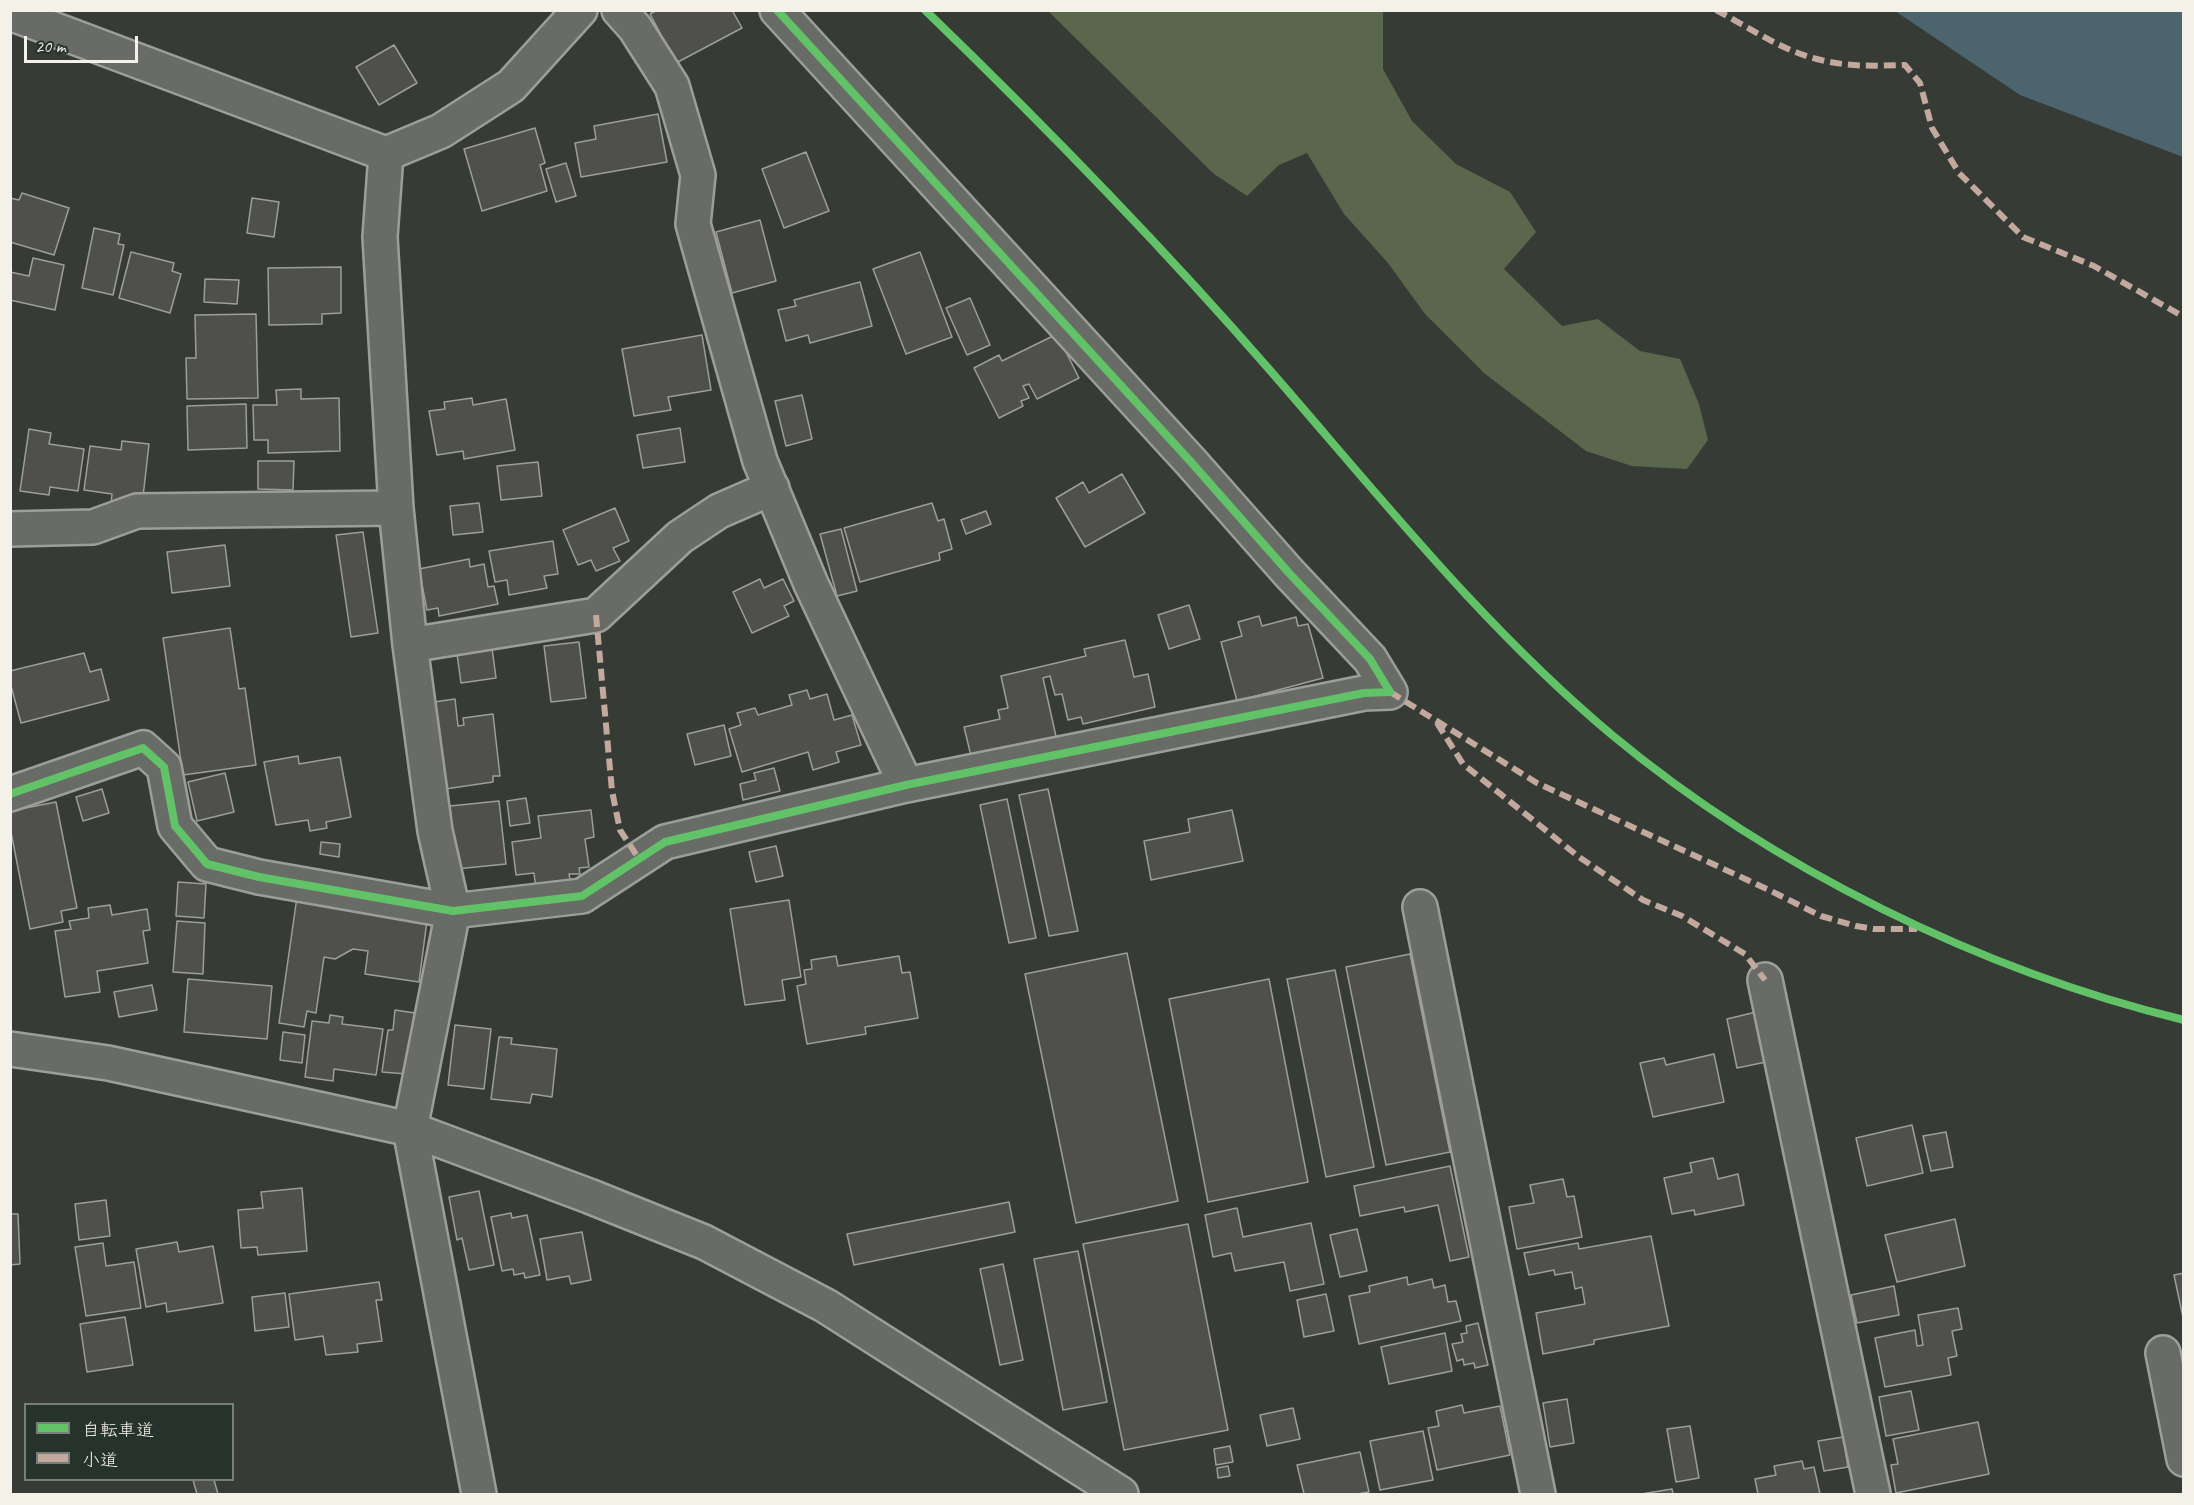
<!DOCTYPE html>
<html>
<head>
<meta charset="utf-8">
<style>
	body { margin:0 }
	#map { position:relative; width:2194px; height:1505px; overflow:hidden; background:#363b36; font-family:Caveat,"Klee One",sans-serif }
	canvas { display:block }
	.frame { position:absolute; inset:0; border:12px solid #f4f1e8; pointer-events:none }
	.legend { position:absolute; left:24px; top:1403px; width:210px; height:78px; box-sizing:border-box; background:#26332d; border:2px solid #787f78; margin:0; padding:8px 10px; list-style:none; font-size:18px; color:#f4f1e8 }
	.legend li { display:flex; align-items:center; gap:12px; height:30px }
	.legend b { width:30px; border:2px solid #787f78 }
	.scale { position:absolute; left:24px; top:36px; width:114px; height:27px; box-sizing:border-box; border:3px solid #f4f1e8; border-top:0; padding-left:8px; font-size:18px; line-height:21px; white-space:nowrap; color:#f4f1e8; -webkit-text-stroke:4px #26332d; paint-order:stroke }
</style>
</head>
<body>
<div id="map">
<canvas width="2194" height="1505"></canvas>
<div class="frame"></div>
<ul class="legend">
<li><b style="height:8px;background:#61c268"></b>自転車道</li>
<li><b style="height:8px;background:#c3a89e"></b>小道</li>
</ul>
<div class="scale">20 m</div>
</div>
<script>
const c = document.querySelector('canvas').getContext('2d');
c.lineJoin = 'round';
function fill(path, color) { c.fillStyle = color; c.fill(path, 'evenodd'); }
function strokePath(path, color, width, dash) { c.strokeStyle = color; c.lineWidth = width; c.lineCap = dash ? 'butt' : 'round'; c.setLineDash(dash || []); c.stroke(path); }
const green = new Path2D(`
	M 1048,11 L 1383,11 L 1383,69 L 1412,121 L 1456,164 L 1510,192 L 1536,232 L 1504,269 L 1562,326 L 1598,319 L 1640,351 L 1680,359 L 1699,404 L 1708,440 L 1687,469 L 1632,466 L 1586,451 L 1484,373 L 1425,314 L 1388,263 L 1344,214 L 1307,153 L 1279,165 L 1247,196 L 1214,174 Z`);
const water = new Path2D(`
	M 1895,11 L 2183,11 L 2183,157 L 2020,95 Z`);
const building = new Path2D(`
	M 657,10 L 732,10 L 742,28 L 676,63 L 650,14 Z
	M 394,45 L 417,83 L 379,105 L 356,67 Z
	M 658,114 L 667,162 L 581,177 L 575,143 L 596,139 L 594,126 Z
	M 535,128 L 545,163 L 540,165 L 547,191 L 482,211 L 464,149 Z
	M 806,152 L 829,211 L 784,228 L 762,169 Z
	M 566,163 L 576,196 L 556,202 L 546,169 Z
	M 22,193 L 69,208 L 54,255 L 10,242 L 10,198 L 19,200 Z
	M 252,198 L 279,202 L 274,237 L 247,233 Z
	M 760,220 L 776,281 L 732,293 L 716,232 Z
	M 94,228 L 120,234 L 118,244 L 124,245 L 113,295 L 82,288 Z
	M 131,252 L 174,263 L 172,271 L 181,274 L 170,313 L 119,298 Z
	M 920,252 L 952,337 L 906,354 L 873,269 Z
	M 33,258 L 64,265 L 55,310 L 10,300 L 10,272 L 29,276 Z
	M 341,267 L 341,313 L 322,314 L 322,324 L 269,325 L 268,268 Z
	M 205,279 L 239,280 L 237,304 L 204,302 Z
	M 860,282 L 872,326 L 810,343 L 808,335 L 786,341 L 778,310 L 796,306 L 794,300 Z
	M 970,298 L 990,345 L 967,355 L 946,308 Z
	M 256,314 L 258,398 L 187,399 L 186,358 L 196,358 L 195,315 Z
	M 1057,334 L 1079,378 L 1037,399 L 1029,384 L 1023,386 L 1029,398 L 1021,401 L 1023,406 L 999,418 L 974,368 L 999,355 L 1002,361 Z
	M 702,335 L 711,390 L 668,397 L 671,410 L 634,416 L 622,349 Z
	M 301,389 L 301,399 L 339,398 L 340,451 L 268,453 L 268,440 L 254,440 L 253,405 L 277,405 L 276,390 Z
	M 802,395 L 812,439 L 786,446 L 775,401 Z
	M 472,398 L 473,405 L 506,399 L 515,450 L 464,459 L 463,451 L 437,455 L 429,411 L 445,409 L 444,402 Z
	M 246,404 L 247,448 L 188,450 L 187,406 Z
	M 680,428 L 685,462 L 643,468 L 637,435 Z
	M 29,429 L 51,433 L 49,444 L 84,449 L 78,491 L 50,487 L 49,495 L 20,491 Z
	M 122,441 L 149,444 L 143,497 L 132,495 L 130,505 L 111,503 L 112,494 L 84,490 L 90,446 L 121,450 Z
	M 258,461 L 294,461 L 293,490 L 258,489 Z
	M 538,462 L 542,496 L 501,500 L 497,466 Z
	M 1122,474 L 1145,513 L 1085,547 L 1056,498 L 1083,482 L 1089,493 Z
	M 479,503 L 483,532 L 453,535 L 450,506 Z
	M 932,503 L 938,521 L 944,519 L 952,549 L 939,553 L 940,560 L 860,582 L 844,528 Z
	M 615,508 L 629,541 L 613,548 L 620,561 L 596,571 L 591,560 L 578,565 L 563,530 Z
	M 986,511 L 991,524 L 966,534 L 961,520 Z
	M 841,529 L 857,591 L 837,596 L 820,534 Z
	M 363,532 L 378,633 L 351,637 L 336,535 Z
	M 553,541 L 558,574 L 544,576 L 547,588 L 509,595 L 507,580 L 495,582 L 489,551 Z
	M 225,545 L 230,586 L 172,593 L 167,552 Z
	M 469,559 L 470,567 L 484,564 L 488,587 L 494,586 L 498,604 L 439,616 L 438,608 L 427,610 L 419,569 Z
	M 760,579 L 764,588 L 783,579 L 794,601 L 784,606 L 789,616 L 752,633 L 733,592 Z
	M 1189,605 L 1200,639 L 1169,649 L 1158,615 Z
	M 1259,616 L 1262,626 L 1296,617 L 1298,626 L 1308,624 L 1323,678 L 1237,701 L 1221,642 L 1242,636 L 1238,622 Z
	M 230,628 L 239,689 L 245,688 L 256,765 L 183,775 L 163,638 Z
	M 1125,640 L 1134,677 L 1148,674 L 1155,707 L 1083,724 L 1081,717 L 1068,720 L 1062,694 L 1055,695 L 1050,676 L 1043,678 L 1057,741 L 972,760 L 964,727 L 1000,719 L 998,710 L 1008,708 L 1001,676 L 1086,656 L 1084,649 Z
	M 579,642 L 586,698 L 551,702 L 544,646 Z
	M 492,648 L 496,678 L 461,683 L 457,654 Z
	M 84,653 L 90,672 L 101,669 L 109,700 L 21,723 L 10,682 L 10,671 Z
	M 807,690 L 810,699 L 827,694 L 834,720 L 852,715 L 861,745 L 836,752 L 839,762 L 813,770 L 808,752 L 742,772 L 729,729 L 741,725 L 737,713 L 755,708 L 758,715 L 792,705 L 789,695 Z
	M 455,699 L 458,726 L 464,725 L 463,718 L 493,714 L 500,776 L 493,776 L 493,782 L 445,789 L 434,702 Z
	M 724,725 L 731,756 L 695,765 L 687,734 Z
	M 298,756 L 299,764 L 340,757 L 351,817 L 326,822 L 327,828 L 310,831 L 308,820 L 276,825 L 264,762 Z
	M 774,768 L 780,791 L 743,800 L 740,784 L 756,780 L 754,773 Z
	M 225,773 L 234,812 L 197,821 L 188,782 Z
	M 102,789 L 109,813 L 83,821 L 76,797 Z
	M 1048,789 L 1078,931 L 1049,936 L 1019,795 Z
	M 526,798 L 530,823 L 510,826 L 507,801 Z
	M 1007,799 L 1036,938 L 1009,943 L 980,805 Z
	M 499,801 L 506,864 L 456,869 L 450,806 Z
	M 56,802 L 77,908 L 61,911 L 63,922 L 30,929 L 10,827 L 10,811 Z
	M 591,810 L 594,837 L 585,839 L 589,867 L 579,868 L 580,874 L 569,874 L 571,885 L 536,890 L 534,873 L 516,875 L 512,842 L 541,838 L 538,816 Z
	M 1232,810 L 1243,861 L 1151,880 L 1144,841 L 1190,832 L 1188,819 Z
	M 321,842 L 340,844 L 339,857 L 320,854 Z
	M 776,846 L 783,876 L 756,882 L 749,852 Z
	M 178,882 L 206,884 L 204,918 L 176,916 Z
	M 297,897 L 428,913 L 419,982 L 365,974 L 368,951 L 353,949 L 335,959 L 324,957 L 316,1013 L 307,1011 L 304,1027 L 279,1023 Z
	M 789,900 L 801,977 L 782,980 L 785,1000 L 745,1005 L 730,909 Z
	M 110,905 L 112,915 L 147,909 L 150,930 L 143,931 L 148,963 L 97,971 L 100,992 L 65,997 L 55,931 L 71,929 L 69,921 L 89,918 L 88,908 Z
	M 177,921 L 205,923 L 203,974 L 173,972 Z
	M 1127,953 L 1178,1201 L 1076,1223 L 1025,974 Z
	M 1410,954 L 1450,1152 L 1386,1165 L 1346,967 Z
	M 836,956 L 838,966 L 899,956 L 902,973 L 910,972 L 918,1018 L 865,1027 L 866,1034 L 807,1044 L 797,986 L 806,984 L 804,970 L 812,969 L 811,960 Z
	M 1335,970 L 1374,1167 L 1326,1177 L 1287,979 Z
	M 188,979 L 272,986 L 267,1039 L 184,1032 Z
	M 1269,979 L 1308,1182 L 1208,1202 L 1169,999 Z
	M 152,985 L 157,1010 L 119,1017 L 114,992 Z
	M 395,1010 L 415,1013 L 407,1074 L 382,1072 L 388,1030 L 393,1030 Z
	M 1756,1012 L 1766,1062 L 1737,1068 L 1727,1019 Z
	M 330,1015 L 343,1017 L 342,1024 L 383,1029 L 376,1075 L 334,1069 L 333,1081 L 305,1077 L 312,1021 L 329,1023 Z
	M 455,1025 L 491,1029 L 484,1089 L 448,1085 Z
	M 283,1032 L 305,1035 L 302,1063 L 280,1060 Z
	M 499,1037 L 512,1038 L 511,1044 L 557,1049 L 552,1097 L 532,1094 L 530,1103 L 491,1099 Z
	M 1714,1054 L 1724,1102 L 1653,1117 L 1640,1063 L 1664,1058 L 1666,1065 Z
	M 1912,1125 L 1923,1173 L 1867,1186 L 1856,1138 Z
	M 1946,1132 L 1953,1167 L 1931,1171 L 1923,1136 Z
	M 1713,1158 L 1718,1179 L 1738,1174 L 1744,1205 L 1695,1215 L 1694,1210 L 1672,1214 L 1664,1178 L 1692,1172 L 1690,1163 Z
	M 1450,1166 L 1469,1257 L 1450,1261 L 1438,1205 L 1405,1212 L 1404,1207 L 1360,1216 L 1354,1186 Z
	M 1563,1179 L 1567,1197 L 1574,1196 L 1582,1237 L 1517,1249 L 1509,1207 L 1534,1203 L 1530,1185 Z
	M 302,1188 L 307,1251 L 258,1255 L 257,1247 L 241,1248 L 238,1210 L 263,1208 L 261,1192 Z
	M 479,1191 L 494,1265 L 469,1270 L 462,1238 L 457,1240 L 449,1197 Z
	M 106,1200 L 110,1236 L 79,1240 L 75,1204 Z
	M 1009,1202 L 1015,1232 L 854,1265 L 847,1234 Z
	M 1237,1208 L 1243,1237 L 1311,1223 L 1324,1284 L 1290,1291 L 1284,1262 L 1235,1271 L 1231,1253 L 1213,1257 L 1205,1215 Z
	M 511,1213 L 512,1218 L 527,1215 L 540,1275 L 525,1278 L 524,1273 L 514,1275 L 513,1269 L 502,1271 L 491,1217 Z
	M 10,1214 L 18,1214 L 20,1264 L 10,1265 Z
	M 1955,1219 L 1965,1266 L 1897,1282 L 1885,1235 Z
	M 1188,1224 L 1228,1430 L 1124,1450 L 1083,1244 Z
	M 1357,1229 L 1367,1271 L 1340,1277 L 1330,1235 Z
	M 582,1232 L 591,1280 L 571,1284 L 569,1276 L 547,1280 L 540,1239 Z
	M 1651,1236 L 1669,1326 L 1594,1340 L 1594,1344 L 1543,1354 L 1536,1313 L 1585,1304 L 1582,1287 L 1575,1289 L 1572,1272 L 1555,1275 L 1554,1270 L 1529,1275 L 1524,1253 L 1578,1243 L 1579,1249 Z
	M 177,1242 L 179,1252 L 213,1246 L 223,1303 L 167,1312 L 166,1303 L 146,1307 L 136,1249 Z
	M 103,1243 L 106,1266 L 134,1262 L 141,1308 L 86,1316 L 75,1247 Z
	M 1078,1251 L 1107,1402 L 1063,1410 L 1034,1259 Z
	M 1003,1264 L 1023,1360 L 1000,1365 L 980,1269 Z
	M 2184,1273 L 2184,1322 L 2174,1275 Z
	M 1407,1277 L 1408,1285 L 1432,1279 L 1434,1288 L 1445,1285 L 1448,1302 L 1456,1301 L 1461,1321 L 1359,1344 L 1349,1296 L 1370,1292 L 1369,1286 Z
	M 379,1282 L 382,1300 L 376,1300 L 382,1341 L 357,1344 L 358,1352 L 326,1355 L 323,1336 L 295,1340 L 289,1294 Z
	M 1894,1286 L 1899,1315 L 1857,1323 L 1851,1295 Z
	M 285,1293 L 289,1327 L 255,1331 L 252,1297 Z
	M 1326,1294 L 1334,1331 L 1304,1337 L 1297,1300 Z
	M 1958,1308 L 1962,1329 L 1952,1331 L 1957,1356 L 1948,1358 L 1951,1375 L 1885,1387 L 1875,1338 L 1915,1330 L 1917,1346 L 1923,1345 L 1918,1315 Z
	M 125,1317 L 133,1365 L 87,1372 L 80,1324 Z
	M 1478,1323 L 1488,1365 L 1475,1368 L 1474,1363 L 1464,1365 L 1463,1359 L 1457,1361 L 1452,1344 L 1463,1342 L 1461,1334 L 1467,1333 L 1466,1326 Z
	M 1445,1333 L 1452,1371 L 1389,1384 L 1381,1347 Z
	M 1911,1391 L 1919,1430 L 1886,1436 L 1879,1397 Z
	M 1567,1399 L 1574,1443 L 1550,1447 L 1543,1403 Z
	M 1462,1405 L 1464,1413 L 1500,1406 L 1510,1455 L 1437,1470 L 1428,1428 L 1439,1426 L 1436,1411 Z
	M 1293,1408 L 1300,1439 L 1267,1446 L 1260,1415 Z
	M 1978,1422 L 1989,1474 L 1896,1493 L 1891,1465 L 1898,1464 L 1893,1439 Z
	M 1690,1426 L 1699,1478 L 1676,1482 L 1667,1429 Z
	M 1423,1431 L 1433,1480 L 1380,1490 L 1370,1441 Z
	M 1843,1437 L 1848,1467 L 1824,1471 L 1818,1441 Z
	M 1230,1446 L 1233,1462 L 1216,1465 L 1214,1449 Z
	M 1360,1452 L 1369,1492 L 1357,1494 L 1304,1494 L 1297,1465 Z
	M 1802,1461 L 1804,1469 L 1814,1467 L 1820,1494 L 1758,1494 L 1755,1479 L 1776,1475 L 1774,1466 Z
	M 1228,1466 L 1230,1476 L 1218,1478 L 1217,1468 Z
	M 193,1480 L 214,1480 L 218,1494 L 197,1494 Z
	M 1672,1489 L 1673,1494 L 1641,1494 Z`);
const minor = new Path2D(`
	M 619,10 L 635,28 L 672,86 L 698,175 L 693,224 L 760,461 L 811,584 L 906,785
	M 10,13 L 386,154
	M 10,529 L 93,527 L 137,511 L 396,508
	M 410,645 L 596,615 L 680,537 L 719,511 L 772,488
	M 10,794 L 143,748 L 164,767 L 175,826 L 207,864 L 259,877 L 453,911 L 582,896 L 665,842 L 906,785 L 1364,693 L 1390,692 L 1370,659 L 1289,573 L 1191,462 L 777,10
	M 1420,907 L 1538,1494
	M 1765,980 L 1873,1494
	M 10,1049 L 108,1063 L 410,1129 L 589,1196 L 704,1242 L 826,1306 L 1121,1494
	M 2163,1353 L 2184,1459
	M 479,1494 L 410,1129 L 453,911 L 435,831 L 410,645 L 396,508 L 380,237 L 386,154 L 441,131 L 511,86 L 580,10`);
const quiet = new Path2D(`
	M 1716,10 C 1750,28 1784,52 1821,60 C 1849,67 1876,66 1905,65 L 1920,83 L 1932,128 L 1959,173 L 2023,237 L 2094,266 L 2184,317
	M 596,615 L 612,791 L 620,830 L 639,859
	M 1390,692 L 1537,783 L 1767,889 L 1821,916 L 1856,926 L 1874,929 L 1917,929
	M 1437,723 L 1463,764 L 1579,857 L 1643,900 L 1682,916 L 1745,954 L 1765,980`);
const cycleway = new Path2D(`
	M 925,10 C 1044,125 1159,243 1268,368 C 1378,494 1483,627 1612,735 C 1772,868 1982,971 2184,1020
	M 10,794 L 143,748 L 164,767 L 175,826 L 207,864 L 259,877 L 453,911 L 582,896 L 665,842 L 906,785 L 1364,693 L 1390,692 L 1370,659 L 1289,573 L 1191,462 L 777,10`);
fill(green, '#5a674c');
fill(water, '#4c646e');
fill(building, '#4f504b');
strokePath(building, '#9c9e9a', 1.5);
strokePath(minor, '#9c9e9a', 38);
strokePath(minor, '#686b66', 33);
strokePath(quiet, '#c3a89e', 6, [12, 6]);
strokePath(cycleway, '#61c268', 8);
</script>
</body>
</html>
